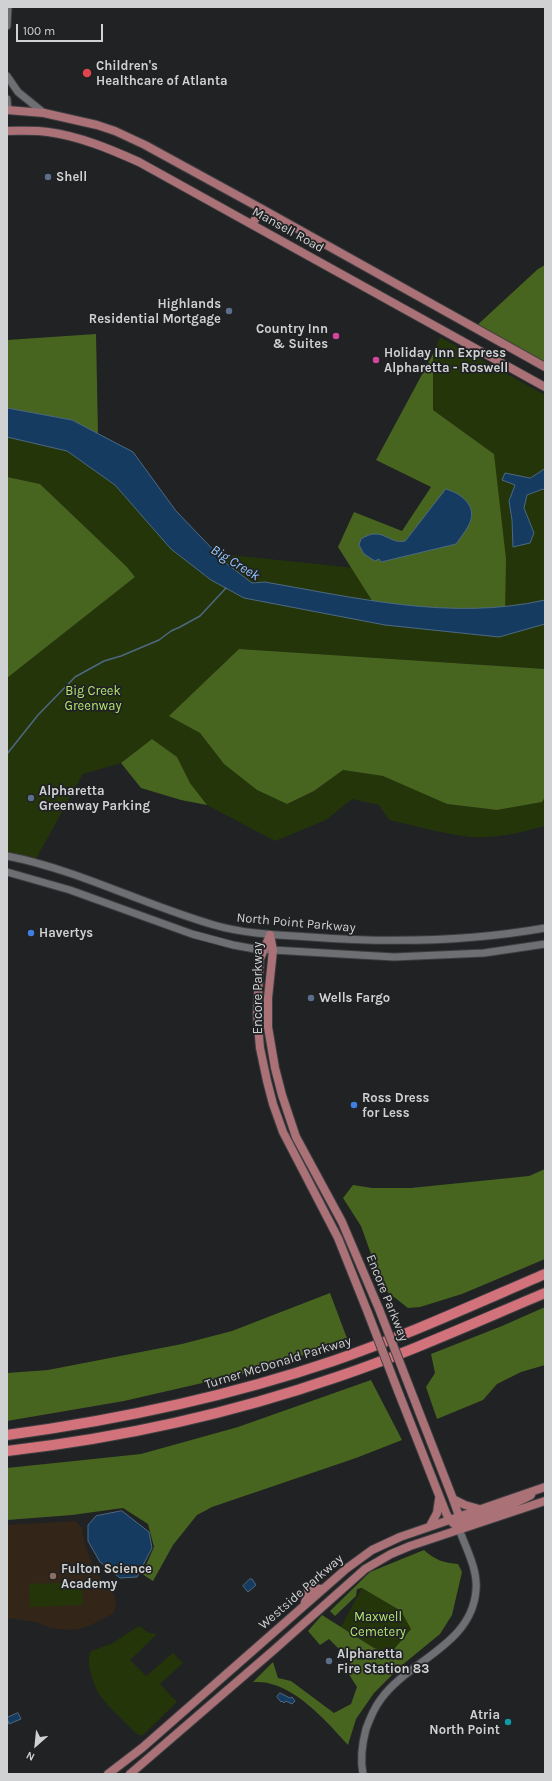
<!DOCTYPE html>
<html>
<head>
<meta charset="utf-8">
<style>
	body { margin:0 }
	#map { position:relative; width:552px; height:1781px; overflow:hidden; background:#202224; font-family:Karla,sans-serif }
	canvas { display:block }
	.frame { position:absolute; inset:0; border:8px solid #d0d1d3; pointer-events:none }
	.north { position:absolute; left:16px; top:1725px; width:40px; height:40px; -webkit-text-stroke:3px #202224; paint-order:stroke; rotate:207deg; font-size:11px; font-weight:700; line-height:16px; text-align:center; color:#d0d1d3 }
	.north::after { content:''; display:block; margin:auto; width:14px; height:18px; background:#d0d1d3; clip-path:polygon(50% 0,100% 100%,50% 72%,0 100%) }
	.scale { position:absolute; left:16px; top:24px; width:87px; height:18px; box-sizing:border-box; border:2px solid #d0d1d3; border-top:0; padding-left:5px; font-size:12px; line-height:14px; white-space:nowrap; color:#d0d1d3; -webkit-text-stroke:3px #202224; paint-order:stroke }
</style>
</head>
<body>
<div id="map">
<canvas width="552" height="1781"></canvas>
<div class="frame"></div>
<div class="north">N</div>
<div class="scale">100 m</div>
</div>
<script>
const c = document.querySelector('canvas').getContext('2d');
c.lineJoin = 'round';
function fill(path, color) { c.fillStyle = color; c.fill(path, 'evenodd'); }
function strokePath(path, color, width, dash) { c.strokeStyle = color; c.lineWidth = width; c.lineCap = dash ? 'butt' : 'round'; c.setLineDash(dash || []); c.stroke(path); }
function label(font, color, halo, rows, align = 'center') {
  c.font = font + ' Karla,sans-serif'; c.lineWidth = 3.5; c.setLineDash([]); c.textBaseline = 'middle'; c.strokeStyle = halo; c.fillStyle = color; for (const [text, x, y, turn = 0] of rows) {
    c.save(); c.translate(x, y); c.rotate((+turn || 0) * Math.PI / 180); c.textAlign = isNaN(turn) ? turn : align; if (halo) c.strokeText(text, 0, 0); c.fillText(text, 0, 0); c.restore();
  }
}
const education = new Path2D(`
	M 76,1521 L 82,1528 L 85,1545 L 95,1570 L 103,1581 L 114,1594 L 116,1602 L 114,1613 L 95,1623 L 83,1628 L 71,1630 L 50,1628 L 36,1622 L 7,1618 L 7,1525 Z`);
const green = new Path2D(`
	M 440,337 L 545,395 L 545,469 L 530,478 L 505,473 L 515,485 L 509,501 L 514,546 L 534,533 L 524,508 L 527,495 L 543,489 L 545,491 L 545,669 L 239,649 L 170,716 L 200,733 L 224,764 L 257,790 L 287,804 L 314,791 L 343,770 L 383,776 L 447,804 L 497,810 L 542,802 L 545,797 L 545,826 C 522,832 496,839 471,837 C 444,834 416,826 389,820 L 379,805 L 352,799 L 326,820 L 275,841 L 207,805 L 190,783 L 177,757 L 152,739 L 121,763 L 83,774 L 32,866 L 7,859 L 7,678 L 135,577 L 127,567 L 40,484 L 7,477 L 7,437 L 67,451 L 115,485 L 172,549 L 375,570 L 494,454 L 433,410 L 433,354 Z
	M 82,1582 L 83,1605 L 30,1607 L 29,1584 Z
	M 362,1588 L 401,1611 L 411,1629 L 390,1654 L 374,1648 L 341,1627 Z
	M 139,1626 L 149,1633 L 157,1634 L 130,1660 L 146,1676 L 173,1653 L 183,1663 L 160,1684 L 177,1702 L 143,1735 L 139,1735 L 136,1733 C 126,1723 104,1703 98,1692 C 93,1682 85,1661 91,1651 L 111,1644 Z`);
const forest = new Path2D(`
	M 545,265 L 545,368 L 473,329 L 538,269 Z
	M 96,334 L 98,434 L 72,420 L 7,408 L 7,340 Z
	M 433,354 L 433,410 L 494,454 L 506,559 L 505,613 L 378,610 L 338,547 L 354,512 L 402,531 L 431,487 L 376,460 Z
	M 7,477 L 40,484 L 127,567 L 135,577 L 7,678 Z
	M 239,649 L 545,669 L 545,797 L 542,802 L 497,810 L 447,804 L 383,776 L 343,770 L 314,791 L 287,804 L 257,790 L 224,764 L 200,733 L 169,716 Z
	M 152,739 L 177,757 L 190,783 L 207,805 L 181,800 L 141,788 L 121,763 Z
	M 545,1169 L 545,1259 L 462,1294 L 420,1307 L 408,1308 L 385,1290 L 374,1271 L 371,1254 L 361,1226 L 343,1198 L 353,1185 L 372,1188 L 411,1188 L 529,1176 Z
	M 330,1293 L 348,1341 L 246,1373 L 124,1401 L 7,1421 L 7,1373 L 48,1370 L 182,1344 L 232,1331 Z
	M 545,1307 L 545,1365 L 521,1372 L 497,1384 L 483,1400 L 437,1419 L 426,1387 L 435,1373 L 431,1354 L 502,1326 Z
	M 371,1380 L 402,1440 L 356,1458 L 212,1507 L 197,1515 L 173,1545 L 153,1581 L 142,1574 L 154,1547 L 148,1524 L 123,1508 L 72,1515 L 7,1520 L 7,1468 L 141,1454 L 238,1427 Z
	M 424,1550 C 435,1560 444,1563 458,1564 L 462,1572 L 452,1615 L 440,1634 L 401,1666 L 374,1693 L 356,1719 L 348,1745 C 329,1724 300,1691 271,1684 C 266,1682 259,1682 253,1682 L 273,1662 L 278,1678 L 291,1681 L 334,1713 L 351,1704 L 357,1687 L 345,1668 L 352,1662 L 329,1639 L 320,1645 L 308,1631 L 322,1615 L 374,1648 L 390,1654 L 411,1629 L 401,1611 L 362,1588 L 357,1589 L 356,1596 L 335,1616 L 330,1611 L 370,1572 Z`);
const water = new Path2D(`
	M 7,408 L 72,420 L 133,452 L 176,511 L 226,563 L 252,583 L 265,582 C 357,598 452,621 545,600 L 545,624 L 499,637 L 385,625 L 244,598 L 211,580 L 171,549 L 115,485 L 67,451 L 7,437 Z
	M 545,469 L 545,491 L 543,489 L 527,495 L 524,508 L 534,533 L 530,543 L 513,547 L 512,520 L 509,501 L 515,485 L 502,480 L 505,473 L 530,478 Z
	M 446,489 C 455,492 461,495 467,502 C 479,517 465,531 456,544 L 381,562 L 379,559 L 375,561 L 364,554 L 359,545 L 361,539 C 383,525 388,545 405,541 Z
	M 122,1511 L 149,1532 L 152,1548 L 137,1577 L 120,1578 L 100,1562 L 88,1541 L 88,1525 L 96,1516 Z
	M 250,1579 L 252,1579 L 256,1585 L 248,1592 L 243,1586 Z
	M 280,1693 L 290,1698 L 292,1697 L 295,1701 L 292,1704 L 286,1701 L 284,1703 L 282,1701 L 281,1702 L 277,1697 Z
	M 18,1713 L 21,1719 L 9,1724 L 7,1718 Z`);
const stream = new Path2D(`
	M 7,754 L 38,715 L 75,677 L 104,661 L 121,656 L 159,640 L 171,631 L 180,627 L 200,616 L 226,588`);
const minor = new Path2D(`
	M 7,26 L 8,7
	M 7,76 L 18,92 L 44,113
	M 7,99 L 8,110
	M 7,856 C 79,870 144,905 214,925 C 245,934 278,935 310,937 C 389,943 466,942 545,928
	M 7,872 L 70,890 L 192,934 L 233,945 L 255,949 L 394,957 L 484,953 L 545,944
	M 363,1774 C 360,1759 362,1744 366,1729 C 370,1718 374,1708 381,1699 C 409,1660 472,1645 476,1590 C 478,1570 466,1548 459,1529`);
const major = new Path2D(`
	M 7,110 L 44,113 L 97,125 L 115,131 L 145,145 L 262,209 L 545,367
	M 7,131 C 21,131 34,130 48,132 C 79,136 110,149 139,162 L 545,387
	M 252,224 L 262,209
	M 270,935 L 260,959 L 257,1014 L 260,1048 L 267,1081 L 273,1104 L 283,1132 L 338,1238 L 368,1313
	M 270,935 L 273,950 L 268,998 L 268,1027 L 275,1068 L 282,1095 L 296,1137 L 342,1222 L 379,1309
	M 409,1386 L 453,1499 L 459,1516 L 459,1521
	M 398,1391 L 446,1513 L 449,1519 L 459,1529
	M 453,1499 L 465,1505 L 479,1509
	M 430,1526 L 437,1513 L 439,1499
	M 460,1527 C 473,1512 512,1507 531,1495
	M 305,1602 L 309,1594 L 308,1588 L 323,1589
	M 108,1774 L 142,1748 L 346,1569 L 372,1550 L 400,1537 L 545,1487
	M 130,1774 L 275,1649 L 365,1569 L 391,1554 L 410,1546 L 545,1501`);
const highway = new Path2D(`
	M 7,1435 C 118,1420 227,1397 333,1361 C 405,1336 475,1304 545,1274
	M 7,1451 C 120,1438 230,1414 337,1377 C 408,1353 476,1322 545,1293`);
const majorBridge = new Path2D(`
	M 379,1309 L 409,1386
	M 368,1313 L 398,1391`);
const markers = [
	[87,73,5,"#e0444e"],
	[48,177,4,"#5c6f8a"],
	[229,311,4,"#5c6f8a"],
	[336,336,4,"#d1479c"],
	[376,360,4,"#d1479c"],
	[31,798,4,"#5c6f8a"],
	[31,933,4,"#3f7fe0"],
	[311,998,4,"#5c6f8a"],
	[354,1105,4,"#3f7fe0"],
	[53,1576,4,"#8d6e63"],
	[329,1661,4,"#5c6f8a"],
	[508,1722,4,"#0f9aa8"]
];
const poiNames = [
	["Children's",96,66],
	["Healthcare of Atlanta",96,81],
	["Shell",56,177],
	["Highlands",221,304,"right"],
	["Residential Mortgage",221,319,"right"],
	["Country Inn",328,329,"right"],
	["& Suites",328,344,"right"],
	["Holiday Inn Express",384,353],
	["Alpharetta - Roswell",384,368],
	["Alpharetta",39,791],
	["Greenway Parking",39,806],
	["Havertys",39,933],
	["Wells Fargo",319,998],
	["Ross Dress",362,1098],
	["for Less",362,1113],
	["Fulton Science",61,1569],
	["Academy",61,1584],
	["Alpharetta",337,1654],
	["Fire Station 83",337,1669],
	["Atria",500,1715,"right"],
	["North Point",500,1730,"right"]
];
const streetNames = [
	["Mansell Road",288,230,29],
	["North Point Parkway",296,923,5],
	["Encore Parkway",258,988,-90],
	["Encore Parkway",387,1298,68],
	["Turner McDonald Parkway",278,1363,-17],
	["Westside Parkway",301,1592,-41]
];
const parkNames = [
	["Big Creek",93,691],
	["Greenway",93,706],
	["Maxwell",378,1617],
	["Cemetery",378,1632]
];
const waterNames = [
	["Big Creek",235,563,32]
];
fill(education, '#332619');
fill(green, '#24350a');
fill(forest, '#48651f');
fill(water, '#153c60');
strokePath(water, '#4d6982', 1);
strokePath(stream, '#4d6982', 1.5);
strokePath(minor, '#3d3e41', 9);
strokePath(major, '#3d3e41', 10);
strokePath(highway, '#3d3e41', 12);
strokePath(minor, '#6d6f73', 7);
strokePath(major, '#aa7177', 8);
strokePath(highway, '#d2727a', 10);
strokePath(majorBridge, '#3d3e41', 10, []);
strokePath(majorBridge, '#aa7177', 8);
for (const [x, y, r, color] of markers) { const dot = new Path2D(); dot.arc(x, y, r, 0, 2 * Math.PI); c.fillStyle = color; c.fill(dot); strokePath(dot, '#202224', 1.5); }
label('bold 13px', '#d0d1d3', '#202224', poiNames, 'left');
label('13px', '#d0d1d3', '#202224', streetNames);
label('13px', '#b1e46e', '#202224', parkNames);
label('italic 14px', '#92c8fd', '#202224', waterNames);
</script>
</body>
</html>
